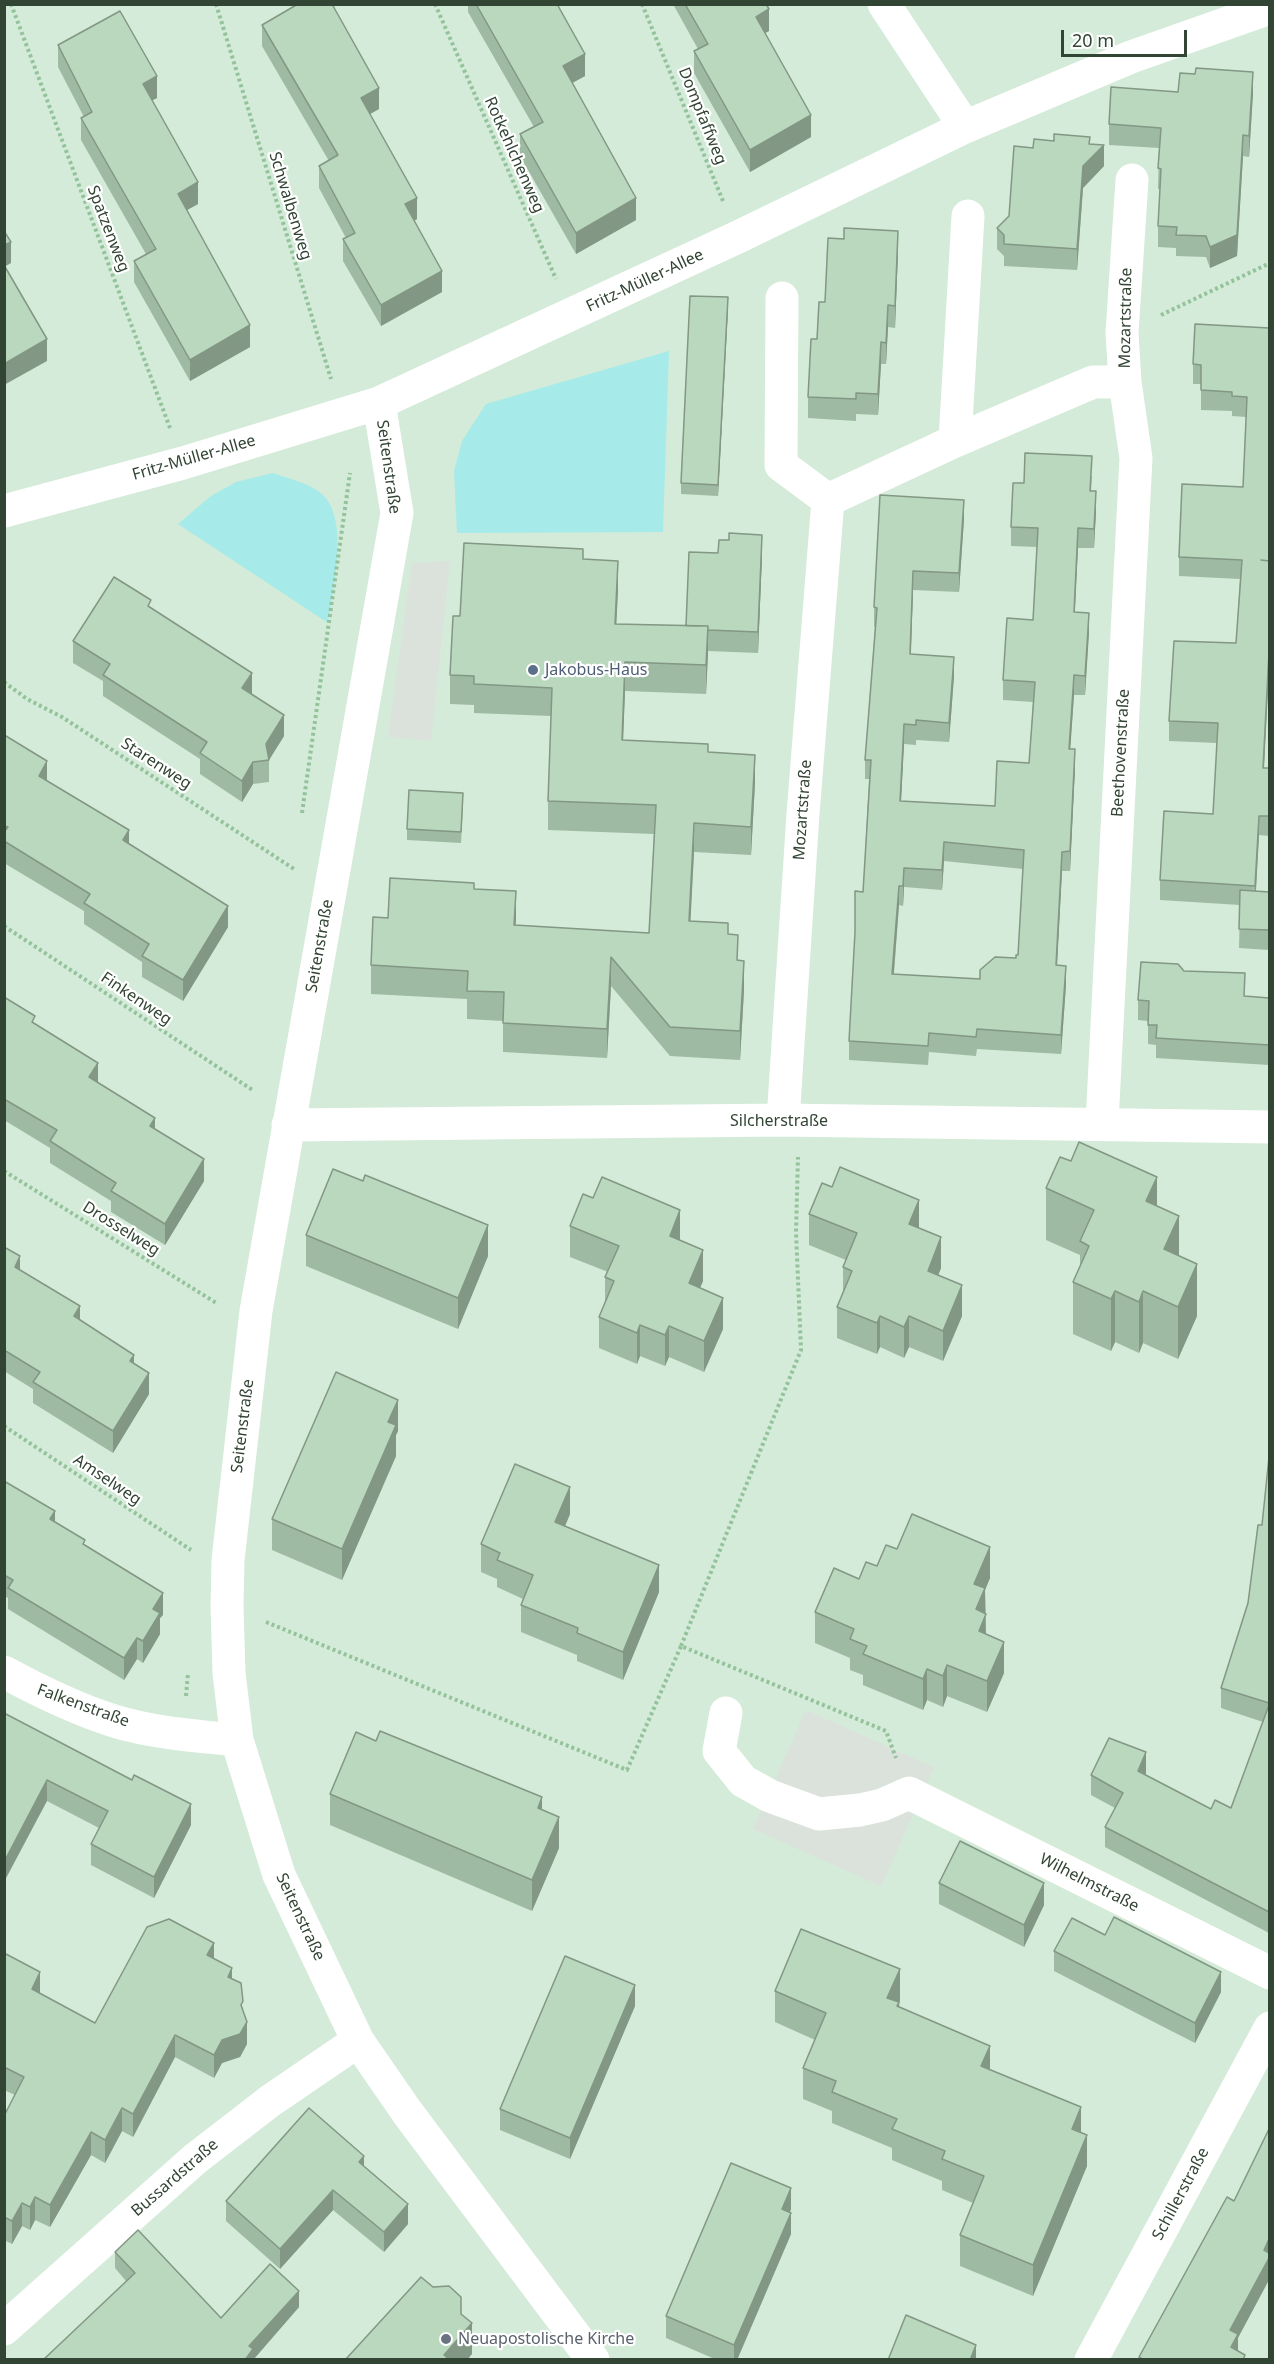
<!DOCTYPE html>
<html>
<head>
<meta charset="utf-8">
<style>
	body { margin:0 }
	#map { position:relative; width:1274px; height:2364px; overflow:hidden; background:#e2f3e5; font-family:"Noto Sans",sans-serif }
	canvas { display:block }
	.frame { position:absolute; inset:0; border:6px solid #324434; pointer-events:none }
	.scale { position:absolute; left:1061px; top:30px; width:126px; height:27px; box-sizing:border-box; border:3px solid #324434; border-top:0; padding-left:8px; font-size:18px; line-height:21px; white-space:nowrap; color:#324434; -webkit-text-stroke:4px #fff; paint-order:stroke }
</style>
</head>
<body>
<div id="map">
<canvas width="1274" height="2364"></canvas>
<div class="frame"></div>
<div class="scale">20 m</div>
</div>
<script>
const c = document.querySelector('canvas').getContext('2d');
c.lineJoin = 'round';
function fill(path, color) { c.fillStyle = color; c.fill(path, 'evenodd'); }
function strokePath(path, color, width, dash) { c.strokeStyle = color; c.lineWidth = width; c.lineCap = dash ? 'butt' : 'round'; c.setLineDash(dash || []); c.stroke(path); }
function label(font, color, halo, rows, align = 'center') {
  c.font = font + ' "Noto Sans",sans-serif'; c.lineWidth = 4.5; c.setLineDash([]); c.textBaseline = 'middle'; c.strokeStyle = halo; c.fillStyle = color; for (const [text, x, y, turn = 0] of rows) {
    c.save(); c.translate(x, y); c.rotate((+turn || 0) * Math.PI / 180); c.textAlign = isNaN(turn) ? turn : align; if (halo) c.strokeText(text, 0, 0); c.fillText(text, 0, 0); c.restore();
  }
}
const residential = new Path2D(`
	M 5,5 L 1269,5 L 1269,2359 L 5,2359 Z`);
const green = new Path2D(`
	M 669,351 L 663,532 L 457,533 L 454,471 L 462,441 L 486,404 Z
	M 273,473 C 289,479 311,483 324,496 C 349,523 333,590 328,623 L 178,524 L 211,496 L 236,482 Z`);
const parking = new Path2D(`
	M 450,561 L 431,741 L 388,737 L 412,563 Z
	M 806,1710 L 934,1767 L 881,1886 L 753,1829 Z`);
const path = new Path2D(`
	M 11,4 L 170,428
	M 216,4 L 331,379
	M 435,4 L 556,279
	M 642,4 L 723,201
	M 1161,315 L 1270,263
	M 4,682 L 27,699 L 62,717 L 294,869
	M 302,813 L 350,473
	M 4,926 L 254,1091
	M 4,1171 L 218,1304
	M 4,1426 L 191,1550
	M 266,1622 L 627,1770 L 681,1646 L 886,1731 L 896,1758
	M 681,1646 L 801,1350 L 796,1232 L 798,1157
	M 186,1696 L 188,1673`);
const minor = new Path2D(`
	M 884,4 L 965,127
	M 782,298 L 781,465 L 828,500
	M 379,403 L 397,513 L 256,1311 L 228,1560 L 227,1606 L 229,1673 L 237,1740 L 279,1875 L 358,2041 L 407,2112 L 593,2360
	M 955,441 L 968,216
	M 4,511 L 183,463 L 379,403 L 738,237 L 965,127 L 1131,57 L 1270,8
	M 783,1120 L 803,814 L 828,500 L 955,441 L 1093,382 L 1125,382
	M 1102,1123 L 1136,458 L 1125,382 L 1122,333 L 1132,180
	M 288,1125 L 783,1120 L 1270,1127
	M 4,1672 C 39,1691 76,1709 114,1721 C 153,1733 196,1736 237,1740
	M 726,1713 L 719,1751 L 743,1781 L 770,1796 L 819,1814 L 860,1810 L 882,1805 L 909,1793 L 1270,1973
	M 4,2329 L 195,2159 L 270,2101 L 358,2041
	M 1091,2360 L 1270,2028`);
const wall = new Path2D(`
	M 468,4 L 557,4 L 585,76 L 572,83 L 636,220 L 576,254 L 520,156 L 520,134 L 534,127 L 468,12 Z
	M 673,4 L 766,4 L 769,31 L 765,33 L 811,137 L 750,172 L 694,73 L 694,51 L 698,49 Z
	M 262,25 L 379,109 L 370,114 L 417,219 L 414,221 L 442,292 L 381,326 L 343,261 L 343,239 L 346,238 L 319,188 L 319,166 L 329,161 L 262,46 Z
	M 58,45 L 157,98 L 152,100 L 198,204 L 187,210 L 250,347 L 190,381 L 134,282 L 134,261 L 146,254 L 81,140 L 81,118 L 84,117 L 58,67 Z
	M 1253,93 L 1249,157 L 1243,156 L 1237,256 L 1210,268 L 1206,257 L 1176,256 L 1176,248 L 1158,247 L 1158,226 L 1160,189 L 1158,189 L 1159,148 L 1109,145 L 1109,124 Z
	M 1090,144 L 1104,166 L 1083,188 L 1077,270 L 1004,266 L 1004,256 L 997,249 L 997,228 L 1009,216 L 1033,148 Z
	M 898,252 L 895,328 L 888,327 L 886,364 L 881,364 L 878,415 L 856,414 L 856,421 L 808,418 L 808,397 L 817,339 L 825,302 Z
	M 728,308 L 718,496 L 681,494 L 681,483 Z
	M 1269,328 L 1264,768 L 1269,768 L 1269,836 L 1259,835 L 1256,891 L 1269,892 L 1269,950 L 1239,948 L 1240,905 L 1160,900 L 1160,880 L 1213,814 L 1217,743 L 1169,741 L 1169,721 L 1236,643 L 1240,579 L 1179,576 L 1179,557 L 1243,487 L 1246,417 L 1232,416 L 1232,411 L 1201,410 L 1201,384 L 1193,384 L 1193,364 Z
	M 1092,476 L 1091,491 L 1096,511 L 1094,548 L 1078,548 L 1074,612 L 1089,632 L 1085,695 L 1074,695 L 1070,749 L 1075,768 L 1070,871 L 1062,871 L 1057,965 L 1066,985 L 1061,1054 L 977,1049 L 976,1056 L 929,1052 L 928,1065 L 849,1060 L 849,1041 L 863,892 L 869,779 L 865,779 L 865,760 L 875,627 L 874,627 L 874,607 L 964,519 L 959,592 L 913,590 L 911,654 L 954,676 L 949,742 L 916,740 L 916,745 L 904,744 L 901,801 L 995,806 L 1029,763 L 1033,702 L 1003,700 L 1003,680 L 1033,620 L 1037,547 L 1011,546 L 1011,527 L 1024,483 ZM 944,861 L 1023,869 L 1018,955 L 1016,958 L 980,979 L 894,974 L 899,905 L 903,906 L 904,887 L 942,890 Z
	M 762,556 L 758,653 L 708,651 L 706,694 L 625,691 L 623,740 L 708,752 L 755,783 L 751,855 L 694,852 L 690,921 L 728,934 L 738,961 L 744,990 L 740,1060 L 670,1056 L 611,986 L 607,1058 L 503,1052 L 503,1021 L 467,1019 L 467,999 L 371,994 L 371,965 L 388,918 L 474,889 L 515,925 L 649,933 L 654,834 L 548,830 L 548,801 L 551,716 L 474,713 L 474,705 L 450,704 L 450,675 L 460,616 L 583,559 L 618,590 L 616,624 L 686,626 Z
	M 151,608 L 252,694 L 284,736 L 269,760 L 269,782 L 253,784 L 242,802 L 200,774 L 200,759 L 103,696 L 103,681 L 73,663 L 73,641 Z
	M 4,739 L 47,781 L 129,844 L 228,927 L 183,1001 L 142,977 L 142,962 L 84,924 L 84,911 L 4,863 Z
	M 463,804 L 461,843 L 407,840 L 407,829 Z
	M 1184,971 L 1244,996 L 1269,998 L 1269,1065 L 1156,1058 L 1156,1045 L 1148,1044 L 1148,1021 L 1138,1020 L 1138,1000 Z
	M 4,997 L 35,1024 L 98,1083 L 155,1129 L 204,1181 L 165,1245 L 111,1212 L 111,1201 L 50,1163 L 50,1148 L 4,1120 Z
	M 1046,1188 L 1157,1206 L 1179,1256 L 1197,1316 L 1178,1359 L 1143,1343 L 1139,1353 L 1115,1342 L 1111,1351 L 1073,1334 L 1073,1282 L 1080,1266 L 1080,1255 L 1046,1240 Z
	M 809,1214 L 919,1228 L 941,1268 L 938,1275 L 962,1316 L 943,1361 L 909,1347 L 904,1358 L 880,1347 L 877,1354 L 837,1338 L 837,1307 L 843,1292 L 843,1267 L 846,1260 L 809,1245 Z
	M 570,1226 L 680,1240 L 703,1281 L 700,1288 L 723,1329 L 704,1372 L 669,1357 L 665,1366 L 640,1356 L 637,1364 L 599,1348 L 599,1317 L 605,1302 L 605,1277 L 608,1272 L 570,1257 Z
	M 306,1235 L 488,1256 L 458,1329 L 306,1266 Z
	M 4,1247 L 20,1270 L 80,1320 L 134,1364 L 149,1394 L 113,1453 L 33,1403 L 33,1389 L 4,1371 Z
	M 398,1431 L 396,1435 L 396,1456 L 342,1580 L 272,1550 L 272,1519 Z
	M 1269,1457 L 1269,1933 L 1105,1847 L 1105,1827 L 1115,1808 L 1091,1795 L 1091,1775 L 1146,1773 L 1145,1775 L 1211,1809 L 1231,1808 L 1263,1722 L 1221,1708 L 1221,1688 L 1248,1603 L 1262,1525 Z
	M 4,1481 L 85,1546 L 163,1615 L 160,1618 L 160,1634 L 143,1663 L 137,1659 L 124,1680 L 8,1609 L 8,1598 L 4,1596 Z
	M 570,1514 L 565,1526 L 659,1592 L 623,1680 L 577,1661 L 577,1655 L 521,1632 L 521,1605 L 523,1599 L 497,1587 L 497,1579 L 481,1572 L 481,1544 Z
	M 897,1549 L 990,1578 L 985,1590 L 986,1634 L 1004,1673 L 987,1712 L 947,1696 L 943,1707 L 927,1700 L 923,1710 L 863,1685 L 863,1675 L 850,1670 L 850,1658 L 815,1643 L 815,1612 L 877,1566 Z
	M 4,1713 L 191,1825 L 154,1898 L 91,1865 L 91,1844 L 99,1828 L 47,1801 Z
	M 330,1794 L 542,1809 L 559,1848 L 532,1911 L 330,1825 Z
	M 939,1883 L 1044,1905 L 1024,1947 L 939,1904 Z
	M 1105,1935 L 1221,1992 L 1195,2043 L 1054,1971 L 1054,1951 Z
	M 4,1957 L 40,1994 L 95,2023 L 214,1959 L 232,1979 L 243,2010 L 247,2044 L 240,2057 L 222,2063 L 214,2078 L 175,2057 L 133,2137 L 122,2131 L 105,2163 L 91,2155 L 50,2227 L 35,2220 L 30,2230 L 22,2226 L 12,2244 L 4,2240 L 4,2116 L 15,2095 L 4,2090 Z
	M 775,1991 L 900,2000 L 899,2007 L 1081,2132 L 1087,2166 L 1033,2296 L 960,2266 L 960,2235 L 973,2203 L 942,2190 L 942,2181 L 892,2160 L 892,2148 L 832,2123 L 832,2111 L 803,2099 L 803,2068 L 815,2040 L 775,2022 Z
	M 635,2006 L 570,2159 L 500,2130 L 500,2109 Z
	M 364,2166 L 408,2224 L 384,2252 L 333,2210 L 280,2269 L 226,2221 L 226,2201 Z
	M 791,2209 L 790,2212 L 791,2234 L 737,2360 L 717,2360 L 666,2338 L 666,2316 Z
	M 115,2252 L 221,2318 L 299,2307 L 253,2360 L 126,2281 L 115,2268 Z`);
const shadedWall = new Path2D(`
	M 769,9 L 769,31 L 756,38 L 756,17 Z
	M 585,54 L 585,76 L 563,88 L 563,66 Z
	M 1253,72 L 1253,93 L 1249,157 L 1249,136 Z
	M 157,76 L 157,98 L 143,105 L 143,84 Z
	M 379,88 L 379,109 L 361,119 L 361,98 Z
	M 811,115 L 811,137 L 750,172 L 750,150 Z
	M 1243,135 L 1243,156 L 1237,256 L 1210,268 L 1210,247 Z
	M 1104,145 L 1104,166 L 1083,188 L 1077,270 L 1077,249 L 1083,166 Z
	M 198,182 L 198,204 L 178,215 L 178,194 Z
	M 417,198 L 417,219 L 405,226 L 405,204 Z
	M 636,198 L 636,220 L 576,254 L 576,233 Z
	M 898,231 L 898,252 L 895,328 L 895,306 Z
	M 11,242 L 11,263 L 4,267 L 4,245 Z
	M 442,271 L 442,292 L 381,326 L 381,305 Z
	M 728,297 L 728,308 L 718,496 L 718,485 Z
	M 888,305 L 888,327 L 886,364 L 886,343 Z
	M 250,325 L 250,347 L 190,381 L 190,360 Z
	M 47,339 L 47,361 L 4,385 L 4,364 Z
	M 881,342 L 881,364 L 878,415 L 878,394 Z
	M 1096,491 L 1096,511 L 1094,548 L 1094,529 Z
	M 964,500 L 964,519 L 959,592 L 959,573 Z
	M 1078,528 L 1078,548 L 1074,631 L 1074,612 Z
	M 762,535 L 762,556 L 758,653 L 758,632 Z
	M 618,561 L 618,590 L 615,652 L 615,624 Z
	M 913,571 L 913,590 L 910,673 L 910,654 Z
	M 1089,613 L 1089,632 L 1085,695 L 1085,676 Z
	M 708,626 L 708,655 L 706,694 L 706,665 Z
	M 1269,652 L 1269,672 L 1263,788 L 1263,768 Z
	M 954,657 L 954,676 L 949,742 L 949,723 Z
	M 625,662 L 625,691 L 622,768 L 622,740 Z
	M 252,673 L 252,694 L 242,688 Z
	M 1074,675 L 1074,695 L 1069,768 L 1069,749 Z
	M 284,715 L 284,736 L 269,760 L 266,744 Z
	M 904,724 L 904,744 L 900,821 L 900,801 Z
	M 1075,749 L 1075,768 L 1070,871 L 1070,851 Z
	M 755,755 L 755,783 L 751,855 L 751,827 Z
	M 47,761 L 47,782 L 39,776 Z
	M 253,762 L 253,784 L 242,802 L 242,781 Z
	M 1259,816 L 1259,835 L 1255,906 L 1255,886 Z
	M 694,823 L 694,852 L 689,950 L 689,921 Z
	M 129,830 L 129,852 L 123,840 Z
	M 944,842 L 944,861 L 942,890 L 942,870 Z
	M 1062,852 L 1062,871 L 1056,985 L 1056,965 Z
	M 904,868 L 904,887 L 903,906 L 903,886 Z
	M 899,886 L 899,905 L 892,994 L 892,974 Z
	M 516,891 L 516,920 L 514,954 L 514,925 Z
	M 228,906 L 228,927 L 183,1001 L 183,980 Z
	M 611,957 L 611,986 L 607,1058 L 607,1029 Z
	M 744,961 L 744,990 L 740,1060 L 740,1031 Z
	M 1066,966 L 1066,985 L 1061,1054 L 1061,1035 Z
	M 98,1063 L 98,1085 L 89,1077 Z
	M 155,1118 L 155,1140 L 150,1126 Z
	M 204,1159 L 204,1181 L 165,1245 L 165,1224 Z
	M 1157,1177 L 1157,1229 L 1146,1201 Z
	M 919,1200 L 919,1231 L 909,1224 Z
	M 680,1210 L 680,1241 L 670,1236 Z
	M 1179,1216 L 1179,1268 L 1164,1249 Z
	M 488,1225 L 488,1256 L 458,1329 L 458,1298 Z
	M 941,1237 L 941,1268 L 928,1302 L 928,1271 Z
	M 703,1250 L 703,1281 L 689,1314 L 689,1283 Z
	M 20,1256 L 20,1278 L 15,1267 Z
	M 1197,1264 L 1197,1316 L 1178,1359 L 1178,1307 Z
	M 962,1285 L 962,1316 L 943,1361 L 943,1331 Z
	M 1115,1291 L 1115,1342 L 1111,1351 L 1111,1299 Z
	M 1143,1291 L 1143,1343 L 1139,1353 L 1139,1302 Z
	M 723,1298 L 723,1329 L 704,1372 L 704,1341 Z
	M 80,1306 L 80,1327 L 74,1316 Z
	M 880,1316 L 880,1347 L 877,1354 L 877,1323 Z
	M 909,1316 L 909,1347 L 904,1358 L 904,1327 Z
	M 640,1325 L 640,1356 L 637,1364 L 637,1333 Z
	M 669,1326 L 669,1357 L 665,1366 L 665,1335 Z
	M 134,1355 L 134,1376 L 130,1361 Z
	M 149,1373 L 149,1394 L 113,1453 L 113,1431 Z
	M 398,1400 L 398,1431 L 396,1435 L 396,1456 L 342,1580 L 342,1549 L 388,1422 Z
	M 570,1487 L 570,1514 L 555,1550 L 555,1522 Z
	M 55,1511 L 55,1533 L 50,1519 Z
	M 990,1547 L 990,1578 L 985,1590 L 986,1645 L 976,1640 L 974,1584 Z
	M 659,1565 L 659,1592 L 623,1680 L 623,1652 Z
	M 163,1593 L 163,1615 L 160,1618 L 160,1634 L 143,1663 L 143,1641 L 153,1609 Z
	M 137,1638 L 137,1659 L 124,1680 L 124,1658 Z
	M 1004,1642 L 1004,1673 L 987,1712 L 987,1681 Z
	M 947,1665 L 947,1696 L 943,1707 L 943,1676 Z
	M 927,1669 L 927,1700 L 923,1710 L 923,1679 Z
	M 1146,1752 L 1146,1773 L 1138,1791 L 1138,1771 Z
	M 47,1780 L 47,1801 L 4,1882 L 4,1862 Z
	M 542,1797 L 542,1828 L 538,1808 Z
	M 191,1804 L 191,1825 L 154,1898 L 154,1877 Z
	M 559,1817 L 559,1848 L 532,1911 L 532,1880 Z
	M 1044,1883 L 1044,1905 L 1024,1947 L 1024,1925 Z
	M 214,1943 L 214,1966 L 207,1955 Z
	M 232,1968 L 232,1991 L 228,1977 Z
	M 900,1969 L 900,2000 L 899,2003 L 899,2033 L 887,1998 Z
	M 40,1972 L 40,1995 L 32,1989 Z
	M 1221,1972 L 1221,1992 L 1195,2043 L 1195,2023 Z
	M 635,1985 L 635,2006 L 570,2159 L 570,2138 Z
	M 247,2022 L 247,2044 L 240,2057 L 222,2063 L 214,2078 L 214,2055 L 222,2040 Z
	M 175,2035 L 175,2057 L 133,2137 L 133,2114 Z
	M 990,2046 L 990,2077 L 981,2066 Z
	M 1081,2107 L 1081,2138 L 1072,2129 Z
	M 122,2108 L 122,2131 L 105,2163 L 105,2140 Z
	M 91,2132 L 91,2155 L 50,2227 L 50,2205 Z
	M 1087,2135 L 1087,2166 L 1033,2296 L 1033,2265 Z
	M 364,2156 L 364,2176 L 359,2162 Z
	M 791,2188 L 791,2209 L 782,2231 L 782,2209 Z
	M 333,2190 L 333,2210 L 280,2269 L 280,2249 Z
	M 35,2197 L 35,2220 L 30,2230 L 30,2207 Z
	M 22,2203 L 22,2226 L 12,2244 L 12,2221 Z
	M 408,2204 L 408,2224 L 384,2252 L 384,2232 Z
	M 791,2213 L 791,2234 L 737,2360 L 734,2360 L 734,2345 Z
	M 1269,2239 L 1269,2280 L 1238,2338 L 1238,2356 L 1231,2360 L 1230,2330 L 1264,2250 Z
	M 299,2291 L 299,2307 L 253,2360 L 245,2360 L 249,2346 Z
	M 472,2323 L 472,2354 L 467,2360 L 444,2360 L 444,2355 Z
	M 976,2345 L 976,2360 L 970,2360 Z`);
const building = new Path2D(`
	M 298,4 L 332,4 L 379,88 L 361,98 L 417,198 L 405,204 L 442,271 L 381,305 L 343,239 L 355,233 L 319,166 L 338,155 L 262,25 Z
	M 476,4 L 557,4 L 585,54 L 563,66 L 636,198 L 576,233 L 520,134 L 543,122 Z
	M 685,4 L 766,4 L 769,9 L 756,17 L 811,115 L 750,150 L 694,51 L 708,44 Z
	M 120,11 L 157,76 L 143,84 L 198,182 L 178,194 L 250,325 L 190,360 L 134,261 L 156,249 L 81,118 L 92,112 L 58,45 Z
	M 1196,68 L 1253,72 L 1249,136 L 1243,135 L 1237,235 L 1210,247 L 1206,236 L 1176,235 L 1177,227 L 1158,226 L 1161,169 L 1158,168 L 1161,128 L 1109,124 L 1111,87 L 1178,92 L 1180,73 L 1195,74 Z
	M 1054,134 L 1090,137 L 1089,144 L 1104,145 L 1083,166 L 1077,249 L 1004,244 L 1004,235 L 997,228 L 1009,216 L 1014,146 L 1033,148 L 1034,139 L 1054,141 Z
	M 844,228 L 898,231 L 895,306 L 888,305 L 886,343 L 881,342 L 878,394 L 856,393 L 856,399 L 808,397 L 811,339 L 817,339 L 819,302 L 825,302 L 828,238 L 844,239 Z
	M 4,231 L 11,242 L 4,245 Z
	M 4,265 L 47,339 L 4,364 Z
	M 690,296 L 728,297 L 718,485 L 681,483 Z
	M 1195,324 L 1269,328 L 1269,561 L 1261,560 L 1269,561 L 1269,652 L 1263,768 L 1269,768 L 1269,816 L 1259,816 L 1255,886 L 1160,880 L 1164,811 L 1213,814 L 1218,723 L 1169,721 L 1174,641 L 1236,643 L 1242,560 L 1179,557 L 1182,484 L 1243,487 L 1247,397 L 1232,396 L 1232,392 L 1201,390 L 1201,365 L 1193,364 Z
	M 1025,453 L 1092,456 L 1090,491 L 1096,491 L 1094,529 L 1078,528 L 1074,612 L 1089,613 L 1085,676 L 1074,675 L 1069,749 L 1075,749 L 1070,851 L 1062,852 L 1056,965 L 1066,966 L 1061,1035 L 977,1029 L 976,1037 L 929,1033 L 928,1046 L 849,1041 L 855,932 L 855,891 L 863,892 L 871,760 L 865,760 L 877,608 L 874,607 L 880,495 L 964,500 L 959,573 L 913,571 L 910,654 L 954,657 L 949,723 L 916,720 L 916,725 L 904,724 L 900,801 L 995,806 L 997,761 L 1029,763 L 1035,682 L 1003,680 L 1007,618 L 1033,620 L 1038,528 L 1011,527 L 1013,483 L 1024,483 ZM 944,842 L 1024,850 L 1018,955 L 1016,955 L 1016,958 L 995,957 L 980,970 L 980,979 L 892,974 L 899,886 L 903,886 L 904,868 L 942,870 Z
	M 729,533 L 762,535 L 758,632 L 708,630 L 708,626 L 686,626 L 689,552 L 718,553 L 719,540 L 729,540 Z
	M 464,543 L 583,549 L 583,559 L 618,561 L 615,624 L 708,626 L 706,665 L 625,662 L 622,740 L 708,744 L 708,752 L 755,755 L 751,827 L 694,823 L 689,921 L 728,923 L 728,934 L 738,935 L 737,960 L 744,961 L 740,1031 L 670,1027 L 611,957 L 607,1029 L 503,1023 L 504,992 L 467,991 L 468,971 L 371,965 L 373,917 L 388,918 L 390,878 L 474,883 L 474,889 L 516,891 L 514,925 L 649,933 L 656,805 L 548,801 L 552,688 L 474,684 L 474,676 L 450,675 L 453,616 L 460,616 Z
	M 114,577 L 151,600 L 148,606 L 252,673 L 242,688 L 284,715 L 266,744 L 269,760 L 253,762 L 242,781 L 200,753 L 207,742 L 103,675 L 110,664 L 73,641 Z
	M 6,736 L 47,761 L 39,776 L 129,830 L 123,840 L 228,906 L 183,980 L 142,956 L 149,944 L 84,903 L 90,894 L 4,841 L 4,832 L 8,827 L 4,826 L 4,739 Z
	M 409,790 L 463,793 L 461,832 L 407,829 Z
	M 1240,890 L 1269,892 L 1269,930 L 1239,929 Z
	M 1141,962 L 1178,964 L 1184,971 L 1245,973 L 1244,996 L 1269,998 L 1269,1045 L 1156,1038 L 1157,1025 L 1148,1025 L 1149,1001 L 1138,1000 Z
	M 4,997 L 35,1016 L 32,1022 L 98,1063 L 89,1077 L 155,1118 L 150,1126 L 204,1159 L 165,1224 L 111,1191 L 116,1183 L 50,1141 L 57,1130 L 4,1099 Z
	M 1079,1142 L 1157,1177 L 1146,1201 L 1179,1216 L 1164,1249 L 1197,1264 L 1178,1307 L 1143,1291 L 1139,1302 L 1115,1291 L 1111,1299 L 1073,1282 L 1089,1246 L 1080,1241 L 1094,1210 L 1046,1188 L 1060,1157 L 1071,1161 Z
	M 840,1167 L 919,1200 L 909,1224 L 941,1237 L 928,1271 L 962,1285 L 943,1331 L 909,1316 L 904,1327 L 880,1316 L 877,1323 L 837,1307 L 852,1271 L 843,1267 L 857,1233 L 809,1214 L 822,1183 L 832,1187 Z
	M 333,1169 L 363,1181 L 365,1175 L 488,1225 L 458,1298 L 306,1235 Z
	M 602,1177 L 680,1210 L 670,1236 L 703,1250 L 689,1283 L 723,1298 L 704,1341 L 669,1326 L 665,1335 L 640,1325 L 637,1333 L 599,1317 L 614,1281 L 605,1277 L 619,1246 L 570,1226 L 583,1194 L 593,1198 Z
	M 4,1247 L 20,1256 L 15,1267 L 80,1306 L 74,1316 L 134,1355 L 130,1361 L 149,1373 L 113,1431 L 33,1382 L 40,1372 L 4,1350 Z
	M 336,1372 L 398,1400 L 388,1422 L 396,1425 L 342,1549 L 272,1519 Z
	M 1269,1457 L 1269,1703 L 1221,1688 L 1248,1603 L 1258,1525 L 1262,1525 Z
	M 515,1464 L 570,1487 L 555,1522 L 659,1565 L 623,1652 L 577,1633 L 578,1628 L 521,1605 L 533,1575 L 497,1560 L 500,1553 L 481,1544 Z
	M 4,1481 L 55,1511 L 50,1519 L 85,1540 L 83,1544 L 163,1593 L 153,1609 L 160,1613 L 143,1641 L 137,1638 L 124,1658 L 8,1588 L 13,1580 L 4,1575 Z
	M 912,1514 L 990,1547 L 974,1584 L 985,1588 L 976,1609 L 986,1614 L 979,1631 L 1004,1642 L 987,1681 L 947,1665 L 943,1676 L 927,1669 L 923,1679 L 863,1654 L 867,1646 L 850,1639 L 854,1629 L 815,1612 L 834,1568 L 859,1579 L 866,1562 L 877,1566 L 886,1545 L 897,1549 Z
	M 1269,1705 L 1269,1912 L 1105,1827 L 1123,1793 L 1091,1775 L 1109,1738 L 1146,1752 L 1138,1771 L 1211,1809 L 1215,1800 L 1231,1808 Z
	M 4,1713 L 132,1780 L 134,1775 L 191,1804 L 154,1877 L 91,1844 L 108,1811 L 47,1780 L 4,1862 Z
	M 380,1731 L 542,1797 L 538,1808 L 559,1817 L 532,1880 L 330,1794 L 356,1732 L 376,1741 Z
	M 960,1841 L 1044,1883 L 1024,1925 L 939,1883 Z
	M 1114,1917 L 1221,1972 L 1195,2023 L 1054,1951 L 1072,1918 L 1105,1935 Z
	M 169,1919 L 214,1943 L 207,1955 L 232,1968 L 228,1977 L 241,1983 L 243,2001 L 241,2005 L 247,2022 L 240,2034 L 222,2040 L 214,2055 L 175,2035 L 133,2114 L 122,2108 L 105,2140 L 91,2132 L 50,2205 L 35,2197 L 30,2207 L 22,2203 L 12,2221 L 4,2217 L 4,2116 L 24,2077 L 4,2067 L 4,1957 L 6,1954 L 40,1972 L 32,1989 L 95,2023 L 147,1927 Z
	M 801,1929 L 900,1969 L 887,1998 L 899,2002 L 897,2006 L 990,2046 L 981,2066 L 1081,2107 L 1072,2129 L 1087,2135 L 1033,2265 L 960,2235 L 984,2176 L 942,2159 L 945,2151 L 892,2129 L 897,2119 L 832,2092 L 836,2081 L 803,2068 L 826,2013 L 775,1991 Z
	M 565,1956 L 635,1985 L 570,2138 L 500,2109 Z
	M 309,2108 L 364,2156 L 359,2162 L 408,2204 L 384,2232 L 333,2190 L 280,2249 L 226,2201 Z
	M 1269,2129 L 1269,2239 L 1264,2250 L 1269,2253 L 1269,2258 L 1230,2330 L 1238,2334 L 1231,2347 L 1245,2355 L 1243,2360 L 1144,2360 L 1139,2357 L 1227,2197 L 1234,2201 Z
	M 731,2163 L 791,2188 L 782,2209 L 791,2213 L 734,2345 L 666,2316 Z
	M 138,2230 L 221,2318 L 270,2264 L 299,2291 L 249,2346 L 253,2349 L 245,2360 L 43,2360 L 135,2273 L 115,2252 Z
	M 421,2277 L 433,2287 L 449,2286 L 461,2297 L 461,2314 L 472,2323 L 444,2355 L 450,2360 L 345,2360 Z
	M 906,2315 L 976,2345 L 970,2360 L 888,2360 Z`);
const markers = [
	[533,670,6,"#5c6f8a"],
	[446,2339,6,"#6b7280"]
];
const streetNames = [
	["Dompfaffweg",702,116,68],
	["Rotkehlchenweg",514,155,66],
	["Schwalbenweg",290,206,73],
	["Spatzenweg",108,229,69],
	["Fritz-Müller-Allee",645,281,-25],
	["Mozartstraße",1126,318,-89],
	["Fritz-Müller-Allee",194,458,-16],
	["Seitenstraße",388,467,82],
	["Beethovenstraße",1121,753,-87],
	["Starenweg",156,764,33],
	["Mozartstraße",803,810,-86],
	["Seitenstraße",320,946,-80],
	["Finkenweg",136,999,34],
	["Silcherstraße",779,1121],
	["Drosselweg",121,1229,32],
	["Seitenstraße",243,1426,-83],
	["Amselweg",107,1480,34],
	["Falkenstraße",83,1706,20],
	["Wilhelmstraße",1089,1883,27],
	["Seitenstraße",300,1917,65],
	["Bussardstraße",175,2178,-41],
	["Schillerstraße",1181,2194,-62]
];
const serviceNames = [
	["Jakobus-Haus",545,670]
];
const worshipNames = [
	["Neuapostolische Kirche",458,2339]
];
fill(residential, '#d3ebd8');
fill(green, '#a6ebe9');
fill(parking, '#dbe2dc');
strokePath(path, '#94c29b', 4, [3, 3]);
strokePath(minor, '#fff', 33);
fill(wall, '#9fbaa3');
fill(shadedWall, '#829784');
fill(building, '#b9d8bd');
strokePath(building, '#829784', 1.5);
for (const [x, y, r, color] of markers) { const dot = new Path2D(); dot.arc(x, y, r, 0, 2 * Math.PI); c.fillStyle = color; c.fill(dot); strokePath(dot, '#fff', 2); }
label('16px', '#324434', '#fff', streetNames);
label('16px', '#4e5e75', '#fff', serviceNames, 'left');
label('16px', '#5b616d', '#fff', worshipNames, 'left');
</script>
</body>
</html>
